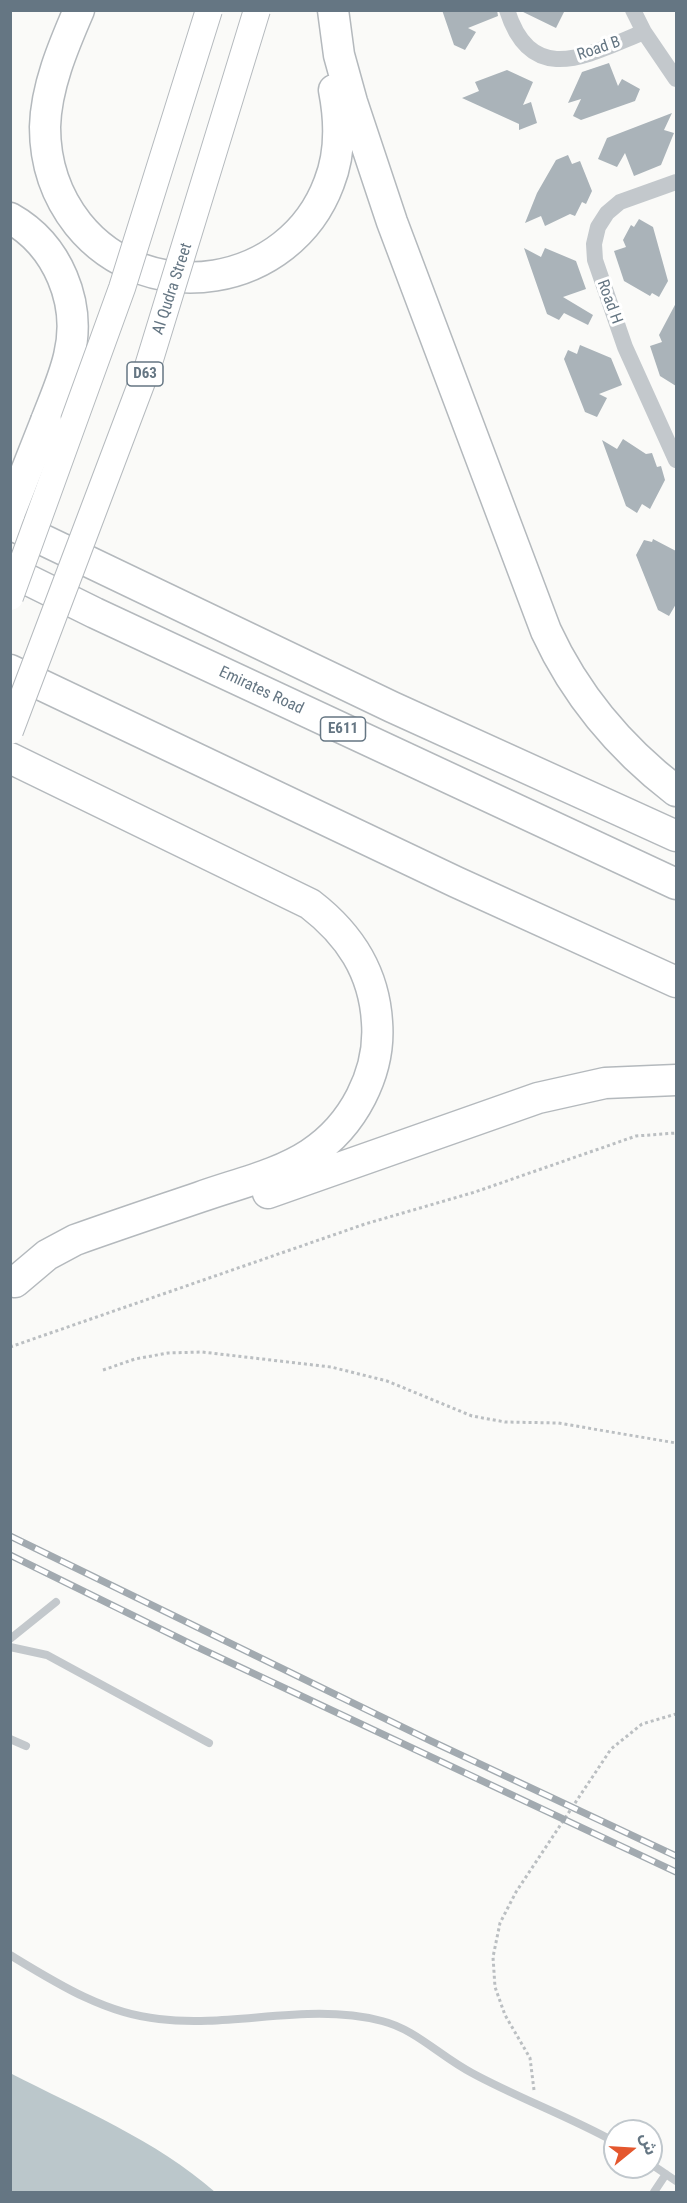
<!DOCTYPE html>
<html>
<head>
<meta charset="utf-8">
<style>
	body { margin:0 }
	#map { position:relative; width:687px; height:2203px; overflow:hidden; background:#fafaf8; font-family:"Roboto Condensed","Noto Sans Arabic",sans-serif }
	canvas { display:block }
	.frame { position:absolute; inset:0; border:12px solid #657683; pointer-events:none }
	.north { position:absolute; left:603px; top:2119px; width:60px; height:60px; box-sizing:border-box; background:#fff; border:2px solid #c1c8cd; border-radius:50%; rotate:72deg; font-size:16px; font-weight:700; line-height:24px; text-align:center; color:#657683 }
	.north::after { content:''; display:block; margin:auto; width:21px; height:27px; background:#e4572e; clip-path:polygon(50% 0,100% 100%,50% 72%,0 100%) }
</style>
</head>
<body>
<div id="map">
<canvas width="687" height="2203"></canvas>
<div class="frame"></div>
<div class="north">ش</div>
</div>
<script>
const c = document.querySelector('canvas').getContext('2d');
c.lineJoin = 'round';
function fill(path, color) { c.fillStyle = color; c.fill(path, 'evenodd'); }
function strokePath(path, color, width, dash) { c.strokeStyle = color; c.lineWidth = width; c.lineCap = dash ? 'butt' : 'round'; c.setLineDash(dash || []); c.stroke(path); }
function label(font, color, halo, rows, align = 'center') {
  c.font = font + ' "Roboto Condensed",sans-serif'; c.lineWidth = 6; c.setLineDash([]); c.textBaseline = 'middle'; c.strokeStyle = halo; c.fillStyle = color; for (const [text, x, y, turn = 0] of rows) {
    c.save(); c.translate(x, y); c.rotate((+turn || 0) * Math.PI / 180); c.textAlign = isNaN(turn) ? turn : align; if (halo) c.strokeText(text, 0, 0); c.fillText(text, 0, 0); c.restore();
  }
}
const water = new Path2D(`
	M 10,2073 C 80,2109 156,2140 215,2192 L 11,2192 Z`);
const building = new Path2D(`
	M 442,10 L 497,10 L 498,16 L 468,28 L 476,32 L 465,50 L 454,45 Z
	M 519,10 L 565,10 L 556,28 Z
	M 609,63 L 618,86 L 622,79 L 640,89 L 635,101 L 581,120 L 573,116 L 581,99 L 568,103 L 582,72 Z
	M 507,70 L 533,82 L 523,105 L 531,102 L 537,123 L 519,130 L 519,124 L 462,98 L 479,91 L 475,82 Z
	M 672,113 L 664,130 L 674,133 L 661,165 L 634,176 L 625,153 L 617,167 L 598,159 L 607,138 Z
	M 568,155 L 572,164 L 580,161 L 592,191 L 586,204 L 582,202 L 575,216 L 570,214 L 545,226 L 541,216 L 525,223 L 537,193 L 556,160 Z
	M 639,219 L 653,227 L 668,281 L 659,297 L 652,293 L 650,296 L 624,281 L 614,251 L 626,247 L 623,240 L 631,225 L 634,227 Z
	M 524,248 L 541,257 L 545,248 L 576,261 L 586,289 L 563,297 L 593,315 L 588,325 L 564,313 L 559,320 L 547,314 Z
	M 676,303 L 676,386 L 660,376 L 650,346 L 662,342 L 659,335 Z
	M 580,345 L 611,358 L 622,385 L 599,394 L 607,398 L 597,417 L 585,412 L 564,359 L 568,350 L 577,354 Z
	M 623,439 L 646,454 L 652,453 L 657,467 L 661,466 L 665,480 L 650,509 L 642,504 L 637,513 L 626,506 L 602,440 L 617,449 Z
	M 653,539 L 676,551 L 676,604 L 669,616 L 658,610 L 636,555 L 644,540 L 652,542 Z`);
const path = new Path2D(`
	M 10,1347 L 365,1224 L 475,1192 L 636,1136 L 676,1133
	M 103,1370 L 135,1359 L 168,1353 L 202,1352 L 331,1367 L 387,1381 L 472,1416 L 505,1422 L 558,1423 L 676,1443
	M 534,2090 L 530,2058 L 505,2015 L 495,1987 L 493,1957 L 500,1923 L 516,1892 L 611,1749 L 642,1724 L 676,1714`);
const service = new Path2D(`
	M 10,1639 L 56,1602
	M 10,1647 L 47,1655 L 209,1743
	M 10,1739 L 26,1746
	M 10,1955 C 56,1983 105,2014 159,2019 C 233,2028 308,2002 382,2021 C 415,2029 441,2057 472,2073 C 518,2098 568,2116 615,2142
	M 651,2164 L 676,2181
	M 654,2192 L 666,2174`);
const minor = new Path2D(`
	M 507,10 C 532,89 589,54 644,32
	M 633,10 L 644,32 L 676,79
	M 676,182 L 620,202 L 607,213 L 598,227 L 594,244 L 595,260 L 625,347 L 676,460`);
const motorway = new Path2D(`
	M 79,10 C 63,47 46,87 45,127 C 45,163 56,196 78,224 C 148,311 290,288 329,183 C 341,153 340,121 334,90
	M 333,10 L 339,55 L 352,102 L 392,222 L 546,631 C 576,696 620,748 676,791
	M 10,218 C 58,245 82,303 69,356 C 64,378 54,400 46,421
	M 10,524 L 392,707 L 676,836
	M 10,571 L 95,613 L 676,884
	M 10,670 L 456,882 L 676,982
	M 10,758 L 310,904 C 349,934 374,971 377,1022 C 381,1073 353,1126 310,1154 C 278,1175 236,1184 200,1197 C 159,1211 117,1225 75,1240 L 47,1255 L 15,1282
	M 268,1193 L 538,1098 L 605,1083 L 676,1080`);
const rail = new Path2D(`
	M 10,1536 L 431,1741 L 676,1856
	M 10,1555 L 195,1646 L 676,1872`);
const primaryBridge = new Path2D(`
	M 10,597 L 122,288 L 209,10
	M 10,731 L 148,366 L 257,10`);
const motorwayBridge = new Path2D(`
	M 10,512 L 46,421`);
const shields = [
	[145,374,36],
	[343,729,45]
];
const shieldNames = [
	["D63",145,374],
	["E611",343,729]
];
const streetNames = [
	["Road B",599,49,-19],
	["Al Qudra Street",173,289,-72],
	["Road H",609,302,70],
	["Emirates Road",261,691,25]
];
fill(water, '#bbc7cb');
fill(building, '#aab3b9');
strokePath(motorway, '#b4b9bd', 33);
strokePath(path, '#bbbfc2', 3, [3, 3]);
strokePath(service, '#c3c8cc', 8);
strokePath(minor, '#c3c8cc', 16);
strokePath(motorway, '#fff', 30);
strokePath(rail, '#a2aab0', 7);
strokePath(rail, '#fff', 4.5, [14]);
strokePath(primaryBridge, '#b5babe', 28, []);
strokePath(motorwayBridge, '#b4b9bd', 33, []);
strokePath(primaryBridge, '#fff', 26);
strokePath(motorwayBridge, '#fff', 30);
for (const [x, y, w] of shields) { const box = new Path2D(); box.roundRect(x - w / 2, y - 12, w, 24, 4.5); c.fillStyle = '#fff'; c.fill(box); strokePath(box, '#657683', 1.5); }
label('bold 15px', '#657683', null, shieldNames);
label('16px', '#657683', '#fff', streetNames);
</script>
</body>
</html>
